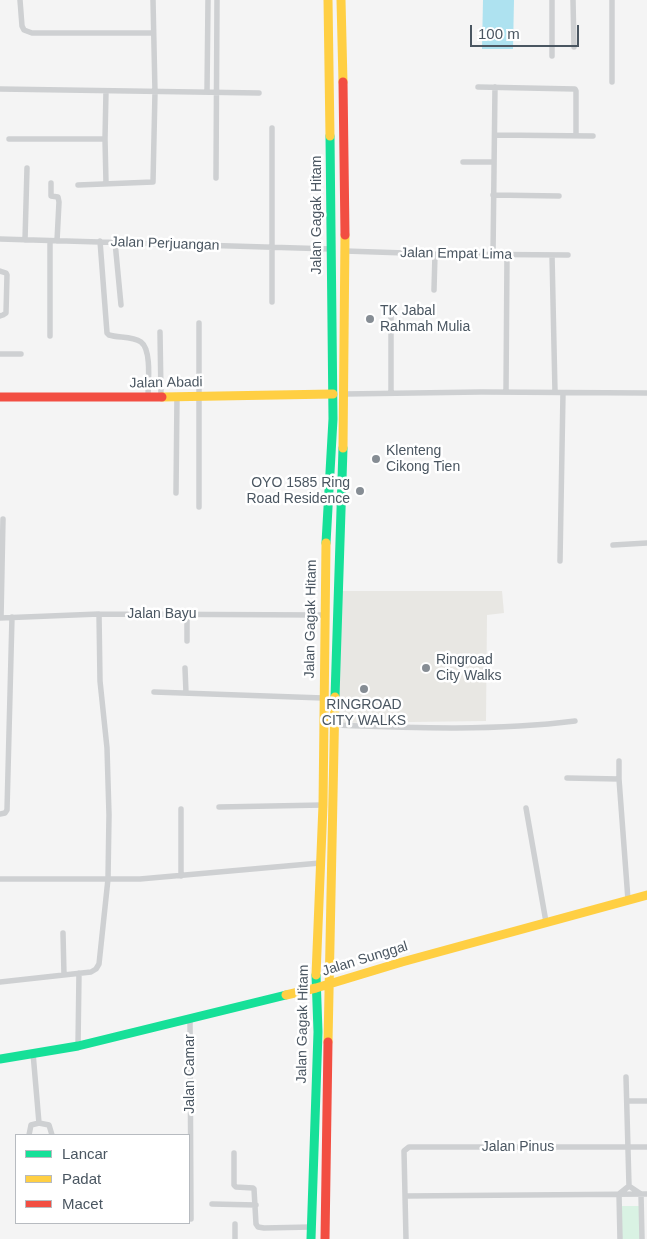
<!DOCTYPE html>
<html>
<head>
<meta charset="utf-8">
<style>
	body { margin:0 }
	#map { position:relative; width:647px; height:1239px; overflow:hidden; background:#f4f4f4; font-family:Arial,sans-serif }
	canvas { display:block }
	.legend { position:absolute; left:15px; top:1134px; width:175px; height:90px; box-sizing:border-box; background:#fff; border:1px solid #b7bbc0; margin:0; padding:6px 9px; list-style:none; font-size:15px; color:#4a5661 }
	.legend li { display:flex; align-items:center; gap:10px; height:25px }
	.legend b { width:25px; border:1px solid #b7bbc0 }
	.scale { position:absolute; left:470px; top:25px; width:109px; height:22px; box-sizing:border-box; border:2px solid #4a5661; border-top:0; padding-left:6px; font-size:15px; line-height:18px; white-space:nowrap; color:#4a5661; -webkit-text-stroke:4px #fff; paint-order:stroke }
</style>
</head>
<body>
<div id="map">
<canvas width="647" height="1239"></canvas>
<ul class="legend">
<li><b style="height:6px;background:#16e098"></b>Lancar</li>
<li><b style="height:6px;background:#ffcf43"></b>Padat</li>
<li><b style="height:6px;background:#f24e42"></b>Macet</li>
</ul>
<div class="scale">100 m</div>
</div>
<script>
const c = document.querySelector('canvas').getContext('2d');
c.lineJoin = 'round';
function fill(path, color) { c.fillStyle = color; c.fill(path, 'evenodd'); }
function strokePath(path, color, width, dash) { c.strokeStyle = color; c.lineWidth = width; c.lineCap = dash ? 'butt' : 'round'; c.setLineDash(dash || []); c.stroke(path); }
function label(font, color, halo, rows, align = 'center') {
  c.font = font + ' Arial,sans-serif'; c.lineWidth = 5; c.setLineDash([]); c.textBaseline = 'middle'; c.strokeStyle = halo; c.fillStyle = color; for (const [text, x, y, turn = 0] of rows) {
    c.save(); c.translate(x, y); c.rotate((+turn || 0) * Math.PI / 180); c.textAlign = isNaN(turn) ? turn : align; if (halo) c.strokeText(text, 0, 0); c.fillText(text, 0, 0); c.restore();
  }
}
const commercial = new Path2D(`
	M 340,591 L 502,591 L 504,613 L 487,615 L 486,721 L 338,723 Z`);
const green = new Path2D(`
	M 620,1206 L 640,1206 L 640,1239 L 620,1239 Z`);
const water = new Path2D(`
	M 483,0 L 514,0 L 513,49 L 482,49 Z`);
const street = new Path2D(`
	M 20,0 L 22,26 L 24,30 L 32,33 L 153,33
	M 552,0 L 552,56
	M 573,0 L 574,47
	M 612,82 L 612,0
	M 478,87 L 575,89 L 576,91 L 576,136
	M 0,89 L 259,93
	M 106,91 L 105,139 L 106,183
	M 207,92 L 208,0
	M 495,135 L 593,136
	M 9,139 L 105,139
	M 463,162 L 494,162
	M 216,178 L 217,0
	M 51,183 L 51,196 L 58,197 L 59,202 L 57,241
	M 78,185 L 153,182 L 155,92 L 153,0
	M 493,195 L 559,196
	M 0,239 L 331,249
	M 25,240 L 27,168
	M 100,241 L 107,333 L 109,335 C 119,338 132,336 141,342 C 152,350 148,384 148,397
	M 115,242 L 121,305
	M 345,251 L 435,254 L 568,255
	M 493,255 L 495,87
	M 552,255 L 555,392
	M 0,271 L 6,273 L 7,275 L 6,313 L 3,315 L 0,316
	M 434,290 L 435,254
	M 272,302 L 272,128
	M 391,311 L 391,393
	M 199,323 L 199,507
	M 160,332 L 161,396
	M 50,336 L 50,241
	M 0,354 L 21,354
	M 506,392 L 507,255
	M 345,394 L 481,392 L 647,393
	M 176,493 L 177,396
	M 613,545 L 647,543
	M 560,561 L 563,393
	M 0,618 L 99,614 L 324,615
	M 1,618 L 3,519
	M 187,641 L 187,614
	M 185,668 L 186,693
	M 154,692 L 323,698
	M 335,725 C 414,728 497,731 575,721
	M 619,761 L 619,779
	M 567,778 L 619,779 L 628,900
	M 219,807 L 323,805
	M 526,808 L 546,922
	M 0,814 L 5,813 L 7,810 L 12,617
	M 181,876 L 181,809
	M 0,879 L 140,879 L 320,863
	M 63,933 L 64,975
	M 0,982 L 91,972 L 96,969 L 99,964 L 108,879 L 109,815 L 107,748 L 100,681 L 99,614
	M 190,1019 L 191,1219
	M 78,1046 L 79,973
	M 33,1053 L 39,1123 L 49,1125 L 52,1135
	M 626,1077 L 629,1186
	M 628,1101 L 647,1101
	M 29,1135 L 31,1125 L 39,1123
	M 234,1153 L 234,1185 L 236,1187 L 253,1188 L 254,1189 L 256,1224 L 258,1227 L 264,1228 L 311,1227
	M 629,1186 L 641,1194 L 642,1239
	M 406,1196 L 647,1194
	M 212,1204 L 256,1205
	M 235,1239 L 235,1224
	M 406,1239 L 404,1151 L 409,1147 L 647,1147
	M 620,1239 L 619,1194 L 629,1186`);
const fast = new Path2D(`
	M 326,543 L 333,419 L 330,136
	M 335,697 L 343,448
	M 0,1059 L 78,1046 L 286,995
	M 311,1239 L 318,1032 L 316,975`);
const slow = new Path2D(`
	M 328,0 L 330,136
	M 341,0 L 343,82
	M 162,397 L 333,394
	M 343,448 L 345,235
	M 316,975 L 323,805 L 326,543
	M 286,995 L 316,988 L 402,962 L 647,895
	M 328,1042 L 335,697`);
const jam = new Path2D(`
	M 343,82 L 345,235
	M 0,397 L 162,397
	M 325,1239 L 328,1042`);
const markers = [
	[370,319,5,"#868d94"],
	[376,459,5,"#868d94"],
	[360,491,5,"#868d94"],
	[426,668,5,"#868d94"],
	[364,689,5,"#868d94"]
];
const streetNames = [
	["Jalan Gagak Hitam",317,215,-90],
	["Jalan Perjuangan",165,244,2],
	["Jalan Empat Lima",456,254,1],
	["Jalan Abadi",166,383,-1],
	["Jalan Bayu",162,614],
	["Jalan Gagak Hitam",311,619,-89],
	["Jalan Sunggal",365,959,-17],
	["Jalan Gagak Hitam",303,1024,-89],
	["Jalan Camar",190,1074,-90],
	["Jalan Pinus",518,1147]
];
const poiNames = [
	["TK Jabal",380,311],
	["Rahmah Mulia",380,327],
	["Klenteng",386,451],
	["Cikong Tien",386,467],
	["OYO 1585 Ring",350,483,"right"],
	["Road Residence",350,499,"right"],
	["Ringroad",436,660],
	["City Walks",436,676],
	["RINGROAD",364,705,"center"],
	["CITY WALKS",364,721,"center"]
];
fill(commercial, '#e8e7e3');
fill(green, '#d9f2e3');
fill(water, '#aee2f0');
strokePath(street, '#ced0d2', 5.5);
strokePath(fast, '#16e098', 9);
strokePath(slow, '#ffcf43', 9);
strokePath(jam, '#f24e42', 9);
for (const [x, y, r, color] of markers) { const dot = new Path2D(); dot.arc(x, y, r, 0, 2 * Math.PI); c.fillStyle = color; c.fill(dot); strokePath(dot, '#fff', 2); }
label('14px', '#4a5661', '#fff', streetNames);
label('14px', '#4a5661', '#fff', poiNames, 'left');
</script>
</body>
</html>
